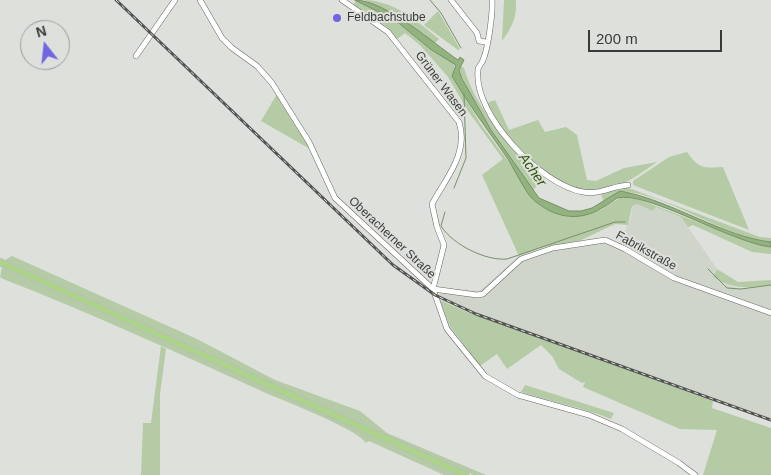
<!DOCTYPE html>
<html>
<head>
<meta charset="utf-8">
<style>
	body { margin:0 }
	#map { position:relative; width:771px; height:475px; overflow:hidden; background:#dee0dc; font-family:Helvetica,sans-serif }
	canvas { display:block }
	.north { position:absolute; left:20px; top:20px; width:50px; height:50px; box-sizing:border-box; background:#dee0dc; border:1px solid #9c9e9b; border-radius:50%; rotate:344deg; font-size:14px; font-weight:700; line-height:20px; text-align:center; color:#3a3b39 }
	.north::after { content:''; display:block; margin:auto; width:18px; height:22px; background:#7166e1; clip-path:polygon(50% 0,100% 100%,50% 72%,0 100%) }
	.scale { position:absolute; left:588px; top:30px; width:134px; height:22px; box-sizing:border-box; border:2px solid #3a3b39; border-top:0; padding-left:6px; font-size:15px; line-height:18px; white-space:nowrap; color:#3a3b39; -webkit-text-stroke:4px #dee0dc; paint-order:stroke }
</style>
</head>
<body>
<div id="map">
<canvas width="771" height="475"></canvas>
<div class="north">N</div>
<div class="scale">200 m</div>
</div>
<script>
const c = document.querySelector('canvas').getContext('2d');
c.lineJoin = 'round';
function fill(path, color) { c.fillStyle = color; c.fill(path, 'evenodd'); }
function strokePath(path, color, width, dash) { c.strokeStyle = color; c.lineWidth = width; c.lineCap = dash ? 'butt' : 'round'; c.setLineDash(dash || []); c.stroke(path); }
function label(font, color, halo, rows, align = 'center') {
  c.font = font + ' Helvetica,sans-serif'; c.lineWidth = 4; c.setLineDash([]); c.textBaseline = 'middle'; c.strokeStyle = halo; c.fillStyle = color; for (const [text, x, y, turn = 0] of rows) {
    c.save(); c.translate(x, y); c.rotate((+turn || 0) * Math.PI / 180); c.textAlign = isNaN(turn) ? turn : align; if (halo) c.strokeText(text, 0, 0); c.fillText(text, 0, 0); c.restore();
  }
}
const built = new Path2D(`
	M 637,204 L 653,211 L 656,206 L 681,217 L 717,269 L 713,277 L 723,284 L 741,289 L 771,285 L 771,419 L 469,310 L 440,295 L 441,288 L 479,291 L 519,256 L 605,243 L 617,248 L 631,218 L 632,206 Z`);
const green = new Path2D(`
	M 356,0 L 395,20 L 429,49 L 453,61 L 455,64 L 452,76 L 480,123 L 541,206 L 568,217 L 601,210 L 621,197 L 638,199 L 749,242 L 771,247 L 771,254 L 752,252 L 693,225 L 688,227 L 681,217 L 656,207 L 653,211 L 637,204 L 632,206 L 628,225 L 615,224 L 579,241 L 544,247 L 519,256 L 482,175 L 503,159 L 468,111 L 448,77 L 420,45 L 405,33 L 397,39 L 387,27 L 353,6 Z
	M 364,0 C 393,0 418,22 439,39 L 434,44 L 402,19 Z
	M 504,0 L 516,0 C 517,18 512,27 502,41 Z
	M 438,11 L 460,49 L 458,50 L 424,25 Z
	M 460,66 L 464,68 C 476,110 511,148 543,177 L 532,192 C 521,172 455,82 460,66 Z
	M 277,94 L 279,100 L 310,149 L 261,121 Z
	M 495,100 L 509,130 L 538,120 L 545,132 L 566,127 L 577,135 L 587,180 L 596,181 L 624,168 L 657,162 C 641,173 619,190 599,191 C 550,195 508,141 487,103 Z
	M 687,152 C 699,169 703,168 723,167 L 749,230 L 633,185 L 633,181 L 669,157 Z
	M 626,187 L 760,237 L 771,238 L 771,242 C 718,236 673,195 620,191 L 604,202 L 601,194 Z
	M 12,256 L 197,339 L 275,380 L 360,411 L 387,433 L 486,475 L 473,475 L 452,466 L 5,260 Z
	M 2,267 L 459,475 L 444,475 L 369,441 L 366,443 C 359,430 285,401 268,394 C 180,354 93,314 3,279 L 0,277 Z
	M 717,269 L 738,282 L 771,280 L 771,285 C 749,288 733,290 713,277 Z
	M 440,300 L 467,312 L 713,401 L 712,408 L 771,428 L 771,475 L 703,475 L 717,430 L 680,429 L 583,387 L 585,382 L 582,383 L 559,369 L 552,356 L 541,345 L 507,369 L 497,354 L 480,366 L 449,325 Z
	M 161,346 L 166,349 L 160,394 L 160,475 L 141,475 L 143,423 L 151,423 Z
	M 525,385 L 614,413 L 611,419 C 582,407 551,402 521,392 Z`);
const water = new Path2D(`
	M 355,0 C 385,0 433,43 458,60 L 460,57 L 464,60 L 459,70 L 462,79 L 491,130 L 539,198 L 569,211 L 581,211 L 592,208 L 620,191 L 625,192 C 674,202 724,237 771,242 L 771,247 C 732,243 646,190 617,198 C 596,214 576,223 550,211 C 541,206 533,201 527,192 C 518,178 511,162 501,149 C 484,125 467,102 452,76 L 456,65 L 430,49 L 395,20 Z`);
const stream = new Path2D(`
	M 430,0 L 441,13 L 461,48
	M 454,188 L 466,158 L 464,94
	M 445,212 L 441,226 C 453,245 486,261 507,259 L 615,222 L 625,222
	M 708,269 L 727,288 L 741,289 L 771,285`);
const minor = new Path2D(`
	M 200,0 L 222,38 L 232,48 L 257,66 L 272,83 L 309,142 L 335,198 L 433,289 L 447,329 L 485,376 L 518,395 L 589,415 L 622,429 L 679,463 L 695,475
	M 342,0 L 388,32 L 459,122 C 469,153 446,178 432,204 L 437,227 L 444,245 L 433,289
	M 451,0 L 477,33 L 479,41 L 486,42
	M 492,0 C 493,13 488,49 483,60 C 482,64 478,66 478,70 C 473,115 541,185 583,192 C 600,195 612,186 628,185
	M 136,56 L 175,0
	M 433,289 L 477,295 L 483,294 L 521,259 L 553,248 L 605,240 L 625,249 L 674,278 L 771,313`);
const major = new Path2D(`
	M 0,262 L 465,475`);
const rail = new Path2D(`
	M 116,0 L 393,265 L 435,295 L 476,314 L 771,420`);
const markers = [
	[337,18,5,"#7166e1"]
];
const poiNames = [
	["Feldbachstube",347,18]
];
const streetNames = [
	["Grüner Wasen",441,84,53],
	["Oberacherner Straße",392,238,43],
	["Fabrikstraße",646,251,29]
];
const waterNames = [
	["Acher",532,170,55]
];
fill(built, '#cfd5cb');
fill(green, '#b4cba5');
fill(water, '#92b37d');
strokePath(water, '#788f69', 1);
strokePath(stream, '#788f69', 1);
strokePath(minor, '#656764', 6);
strokePath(major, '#bcbcbc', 8);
strokePath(minor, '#fff', 5);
strokePath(major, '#acd38a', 6);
strokePath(rail, '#525351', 3);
strokePath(rail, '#dee0dc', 1, [4]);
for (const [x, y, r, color] of markers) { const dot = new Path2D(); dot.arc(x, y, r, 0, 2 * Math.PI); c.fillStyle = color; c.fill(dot); strokePath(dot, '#dee0dc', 2); }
label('12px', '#3a3b39', '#dee0dc', poiNames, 'left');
label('12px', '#3a3b39', '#dee0dc', streetNames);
label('italic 14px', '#2d5401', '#dee0dc', waterNames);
</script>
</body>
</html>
